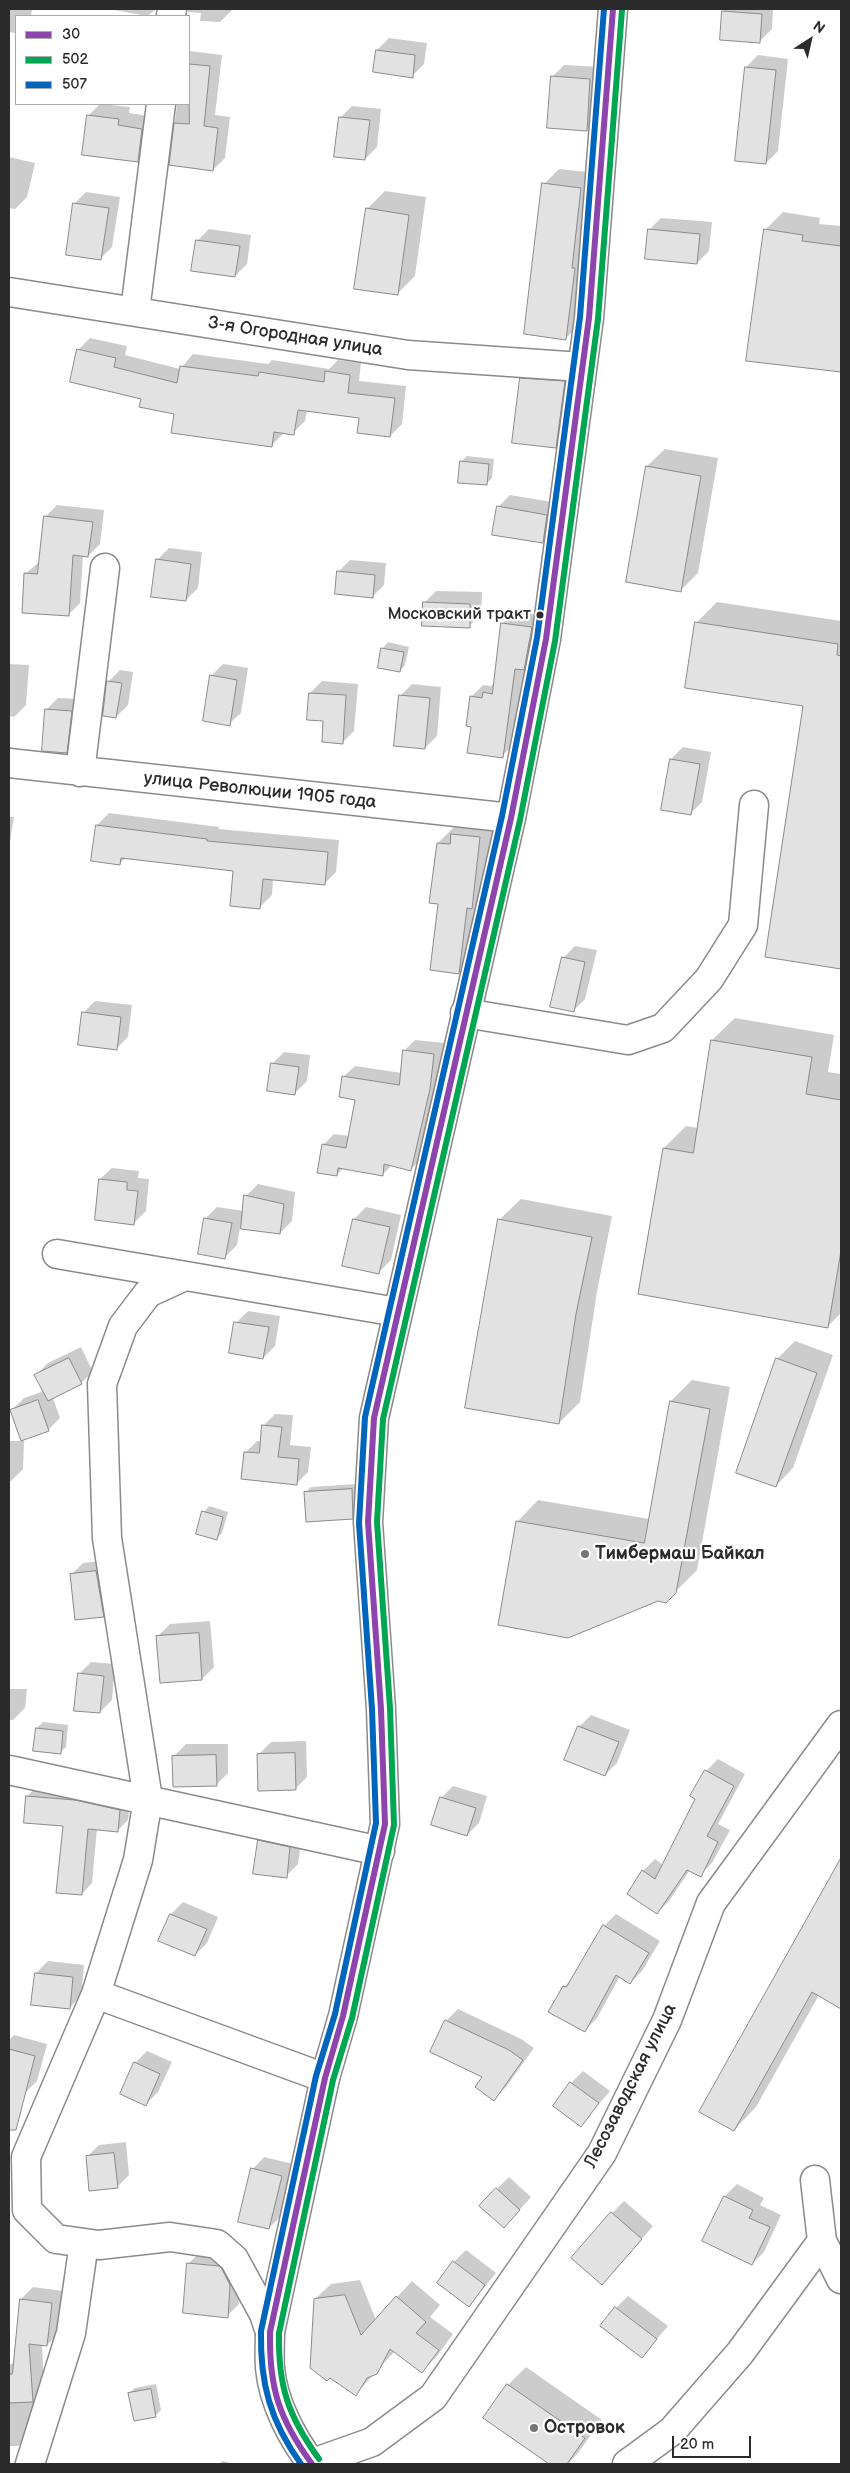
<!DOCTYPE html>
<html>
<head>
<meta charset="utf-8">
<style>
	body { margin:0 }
	#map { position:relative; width:850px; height:2473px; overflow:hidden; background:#fff; font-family:"Balsamiq Sans",sans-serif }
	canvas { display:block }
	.frame { position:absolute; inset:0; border:10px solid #2b2b2b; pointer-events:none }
	.legend { position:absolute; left:15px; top:15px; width:175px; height:90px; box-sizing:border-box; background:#fff; border:1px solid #aaa; margin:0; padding:6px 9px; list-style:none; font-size:15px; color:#2b2b2b }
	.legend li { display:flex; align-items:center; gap:10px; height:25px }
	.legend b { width:25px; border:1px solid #aaa }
	.north { position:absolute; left:785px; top:15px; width:50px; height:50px; -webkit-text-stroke:4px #fff; paint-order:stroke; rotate:35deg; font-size:14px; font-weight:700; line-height:20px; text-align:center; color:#2b2b2b }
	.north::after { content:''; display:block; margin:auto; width:18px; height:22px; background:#2b2b2b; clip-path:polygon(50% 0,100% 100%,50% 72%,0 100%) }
	.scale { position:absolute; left:672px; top:2436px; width:79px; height:22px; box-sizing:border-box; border:2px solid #2b2b2b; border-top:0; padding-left:6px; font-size:15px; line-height:18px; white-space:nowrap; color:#2b2b2b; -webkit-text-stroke:4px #fff; paint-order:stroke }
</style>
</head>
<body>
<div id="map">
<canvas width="850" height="2473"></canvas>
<div class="frame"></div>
<ul class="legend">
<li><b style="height:6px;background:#8e44ad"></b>30</li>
<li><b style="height:6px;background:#00a651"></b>502</li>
<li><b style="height:6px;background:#0065bd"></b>507</li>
</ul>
<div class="north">N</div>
<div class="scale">20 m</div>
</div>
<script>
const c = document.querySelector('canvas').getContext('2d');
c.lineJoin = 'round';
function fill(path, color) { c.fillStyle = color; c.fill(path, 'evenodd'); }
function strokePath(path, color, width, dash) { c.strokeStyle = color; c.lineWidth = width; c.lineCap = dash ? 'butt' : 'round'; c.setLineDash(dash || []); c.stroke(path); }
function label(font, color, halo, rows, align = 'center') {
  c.font = font + ' "Balsamiq Sans",sans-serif'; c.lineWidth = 4.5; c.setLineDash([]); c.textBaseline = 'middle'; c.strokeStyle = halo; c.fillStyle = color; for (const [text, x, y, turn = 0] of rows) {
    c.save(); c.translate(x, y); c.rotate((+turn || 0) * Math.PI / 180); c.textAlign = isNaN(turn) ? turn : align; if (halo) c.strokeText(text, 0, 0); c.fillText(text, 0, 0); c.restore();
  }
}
const shadow = new Path2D(`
	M 9,9 L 32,9 L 31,16 L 16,16 L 16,33 L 9,32 Z
	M 109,9 L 157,9 L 147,16 Z
	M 188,9 L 233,9 L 220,22 L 200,21 L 201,13 L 188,12 Z
	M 726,9 L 773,9 L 772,29 L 760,41 L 723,11 Z
	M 389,38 L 427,43 L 424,64 L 412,76 L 377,50 Z
	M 190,51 L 222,55 L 215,115 L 230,117 L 225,158 L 213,170 L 170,164 L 177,104 L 189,104 Z
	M 758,55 L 788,59 L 778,151 L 766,163 L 746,67 Z
	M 564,65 L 601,67 L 598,118 L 586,130 L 552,77 Z
	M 100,104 L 130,107 L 129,113 L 154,117 L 150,148 L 138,160 L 88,116 Z
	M 352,106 L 381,109 L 377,147 L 365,159 L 340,118 Z
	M 9,157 L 35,163 L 27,197 L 15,209 L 9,208 Z
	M 559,169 L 596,173 L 581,323 L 566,338 L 544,184 Z
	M 385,191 L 426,197 L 415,276 L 397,294 L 367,209 Z
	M 86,192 L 120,197 L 112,247 L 100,259 L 74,204 Z
	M 783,212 L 820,218 L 819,224 L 841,226 L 841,371 L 748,360 L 765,230 Z
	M 661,218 L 712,222 L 709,251 L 697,263 L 649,230 Z
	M 209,229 L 251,235 L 247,264 L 235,276 L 197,241 Z
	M 90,338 L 127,346 L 125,355 L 180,369 L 193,354 L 268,364 L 272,360 L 329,369 L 338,360 L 361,363 L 359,381 L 406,386 L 402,424 L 390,436 L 361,417 L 307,410 L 305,421 L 293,433 L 284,433 L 272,445 L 175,413 L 142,398 L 78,350 Z
	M 534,367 L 576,370 L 567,435 L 555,447 L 522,379 Z
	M 665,449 L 718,458 L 698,573 L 681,590 L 647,466 Z
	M 467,456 L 494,459 L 492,478 L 486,484 L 461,462 Z
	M 510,495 L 558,503 L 555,530 L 543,542 L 498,507 Z
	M 57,505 L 104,510 L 100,544 L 88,556 L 83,555 L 80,603 L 68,615 L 25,574 L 39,562 L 45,517 Z
	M 169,548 L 202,552 L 198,588 L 186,600 L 157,560 Z
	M 350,560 L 386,563 L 384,585 L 372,597 L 338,572 Z
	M 436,591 L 482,592 L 481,614 L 469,626 L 424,603 Z
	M 717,602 L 841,621 L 841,968 L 766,956 L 805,705 L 696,623 Z
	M 514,612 L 543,615 L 536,656 L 525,667 L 514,744 L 502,756 L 471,697 L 483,685 L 491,686 L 495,682 L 502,624 Z
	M 388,642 L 409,647 L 405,665 L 400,671 L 379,667 L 383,648 Z
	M 9,664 L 29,665 L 26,705 L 14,717 L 9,716 Z
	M 223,664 L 248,668 L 241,713 L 229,724 L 211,676 Z
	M 120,670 L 133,672 L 128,705 L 116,717 L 108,682 Z
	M 322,681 L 358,684 L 354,731 L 342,743 L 324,719 L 310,693 Z
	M 412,684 L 441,687 L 437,736 L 425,748 L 400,696 Z
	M 58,698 L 83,699 L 78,739 L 66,751 L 46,710 Z
	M 683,747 L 711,752 L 702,802 L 690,814 L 662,809 L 671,759 Z
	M 109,813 L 219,827 L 219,829 L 339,840 L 336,872 L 324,884 L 273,879 L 272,895 L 260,907 L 234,870 L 126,858 L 120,863 L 97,825 Z
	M 9,817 L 14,817 L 9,848 Z
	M 469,818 L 496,821 L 474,957 L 458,973 L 439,903 L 438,843 L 454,827 L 459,828 Z
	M 575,946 L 597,950 L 585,999 L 573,1011 L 563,958 Z
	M 95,1001 L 132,1005 L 128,1037 L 116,1049 L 83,1013 Z
	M 735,1018 L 834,1035 L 828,1072 L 841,1074 L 841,1313 L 828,1326 L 664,1148 L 686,1126 L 698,1128 L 712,1040 Z
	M 415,1040 L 445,1043 L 441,1076 L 422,1158 L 411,1169 L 392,1165 L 382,1175 L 343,1168 L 337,1175 L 323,1145 L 334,1134 L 350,1136 L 357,1099 L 343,1077 L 355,1066 L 402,1073 L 404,1051 Z
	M 284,1052 L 310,1055 L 307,1081 L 295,1093 L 272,1064 Z
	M 112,1168 L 139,1171 L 138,1178 L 149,1179 L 146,1211 L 134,1223 L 100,1179 Z
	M 258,1184 L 295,1192 L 292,1221 L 280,1233 L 240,1228 L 237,1245 L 225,1257 L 205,1219 L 217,1207 L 244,1211 L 246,1196 Z
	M 521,1199 L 612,1216 L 597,1292 L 580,1402 L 559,1423 L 499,1220 Z
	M 366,1207 L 401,1215 L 391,1260 L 379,1272 L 354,1219 Z
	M 248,1311 L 280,1316 L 275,1346 L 263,1358 L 236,1323 Z
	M 795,1341 L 833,1355 L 793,1468 L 776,1486 L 777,1359 Z
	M 81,1347 L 93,1372 L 81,1383 L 53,1398 L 60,1418 L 48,1430 L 12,1410 L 24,1398 L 44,1391 L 36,1375 L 48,1363 Z
	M 692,1380 L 730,1387 L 697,1570 L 666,1601 L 517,1522 L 538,1500 L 649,1519 L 671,1401 Z
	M 275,1414 L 293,1415 L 290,1445 L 311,1447 L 308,1472 L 296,1484 L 245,1453 L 257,1441 L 261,1441 L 263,1426 Z
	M 9,1441 L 24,1441 L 23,1469 L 11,1481 L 9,1481 Z
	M 357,1484 L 358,1512 L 352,1518 L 305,1493 L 311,1487 Z
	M 209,1506 L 228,1512 L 222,1533 L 216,1539 L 204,1512 Z
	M 108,1560 L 115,1604 L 103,1615 L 71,1575 L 83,1563 Z
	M 210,1621 L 214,1667 L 202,1679 L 158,1636 L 170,1624 Z
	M 91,1662 L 115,1664 L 112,1700 L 100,1712 L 79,1674 Z
	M 9,1689 L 27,1689 L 25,1708 L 13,1720 L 9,1720 Z
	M 591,1715 L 630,1730 L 617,1763 L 605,1775 L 579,1727 Z
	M 43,1722 L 68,1725 L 66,1747 L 61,1752 L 37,1728 Z
	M 306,1741 L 307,1777 L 295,1789 L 259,1754 L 271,1742 Z
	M 186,1744 L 228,1744 L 228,1773 L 216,1785 L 174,1756 Z
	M 718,1759 L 745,1774 L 718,1824 L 730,1830 L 712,1863 L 700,1875 L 690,1870 L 669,1901 L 657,1913 L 643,1871 L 655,1859 L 663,1865 L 697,1798 L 692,1796 L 706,1771 Z
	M 38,1786 L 130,1800 L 128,1820 L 118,1830 L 97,1828 L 92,1883 L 82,1894 L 64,1825 L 27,1796 Z
	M 453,1786 L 487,1796 L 479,1823 L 467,1835 L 441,1798 Z
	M 271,1829 L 302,1836 L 298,1864 L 286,1876 L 259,1841 Z
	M 841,1860 L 841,2006 L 819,1995 L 756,2107 L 734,2130 L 701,2112 Z
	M 183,1902 L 218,1917 L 207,1943 L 195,1955 L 171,1914 Z
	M 616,1914 L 660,1941 L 642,1971 L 630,1983 L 620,1976 L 597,2018 L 585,2030 L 564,1987 L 574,1976 L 604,1926 Z
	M 48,1961 L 84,1965 L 81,1996 L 69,2008 L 36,1973 Z
	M 458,2009 L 521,2039 L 534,2048 L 506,2087 L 494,2099 L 484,2076 L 446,2021 Z
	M 14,2035 L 47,2044 L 37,2081 L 25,2093 L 9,2089 L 9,2040 Z
	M 147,2051 L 172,2062 L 158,2092 L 146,2104 L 121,2093 L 135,2063 Z
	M 583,2071 L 610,2091 L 581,2125 L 571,2083 Z
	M 126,2142 L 129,2175 L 117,2187 L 87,2157 L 99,2145 Z
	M 264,2157 L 293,2164 L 281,2216 L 269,2228 L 253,2169 Z
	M 509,2177 L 531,2197 L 515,2215 L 497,2189 Z
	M 737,2184 L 764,2198 L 760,2205 L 781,2215 L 764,2252 L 752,2264 L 704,2240 L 725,2196 Z
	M 624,2201 L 653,2226 L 614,2271 L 612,2213 Z
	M 466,2250 L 496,2273 L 469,2306 L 454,2262 Z
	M 200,2252 L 231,2255 L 242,2273 L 239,2304 L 227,2316 L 188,2264 Z
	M 360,2280 L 376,2320 L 412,2281 L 440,2305 L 430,2317 L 453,2334 L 437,2356 L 422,2371 L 395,2351 L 356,2394 L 315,2299 L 331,2284 Z
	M 33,2287 L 63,2291 L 59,2333 L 47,2345 L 42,2344 L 44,2389 L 37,2396 L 37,2412 L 30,2434 L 18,2446 L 9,2446 L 9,2365 L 14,2363 L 21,2299 Z
	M 628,2296 L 668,2326 L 642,2356 L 616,2308 Z
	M 526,2367 L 602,2420 L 578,2453 L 568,2464 L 551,2464 L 485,2418 L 508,2385 Z
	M 156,2384 L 161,2410 L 155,2416 L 129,2393 L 135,2388 Z
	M 223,2461 L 234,2464 L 219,2464 Z`);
const building = new Path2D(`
	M 722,11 L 762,14 L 760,43 L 720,40 Z
	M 376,50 L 415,55 L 413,78 L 373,72 Z
	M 189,64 L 210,66 L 204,126 L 218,128 L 213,171 L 169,165 L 174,123 L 189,124 Z
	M 745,67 L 776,70 L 766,164 L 735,161 Z
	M 551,76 L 590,79 L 587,131 L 547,128 Z
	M 87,115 L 119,119 L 118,125 L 142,129 L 138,162 L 82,155 Z
	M 339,117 L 370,120 L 365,160 L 334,157 Z
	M 542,183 L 581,188 L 572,268 L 575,268 L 566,340 L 524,334 Z
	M 73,203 L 109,208 L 101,260 L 66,255 Z
	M 366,208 L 409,215 L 398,295 L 354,289 Z
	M 648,229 L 700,234 L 697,264 L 645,259 Z
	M 764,229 L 803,235 L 802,241 L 841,246 L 841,372 L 746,361 Z
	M 196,240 L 240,246 L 235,277 L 191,271 Z
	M 77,349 L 116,358 L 114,367 L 177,383 L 180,366 L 258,376 L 259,372 L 324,382 L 325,371 L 350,375 L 348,393 L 395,398 L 390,437 L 357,433 L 359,418 L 298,410 L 294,435 L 274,432 L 272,447 L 171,433 L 174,414 L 139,407 L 141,399 L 70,382 Z
	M 520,378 L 565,381 L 556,448 L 512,443 Z
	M 460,461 L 489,464 L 487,485 L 458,483 Z
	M 646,466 L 701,476 L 681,592 L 626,582 Z
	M 497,506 L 547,515 L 543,543 L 492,535 Z
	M 44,516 L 93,522 L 88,557 L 73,555 L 69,616 L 22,613 L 24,573 L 37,574 Z
	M 156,559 L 191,564 L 186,601 L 151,597 Z
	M 337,571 L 375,575 L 373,598 L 335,594 Z
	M 423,602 L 470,604 L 470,628 L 422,626 Z
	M 695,622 L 838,644 L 837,655 L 841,656 L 841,969 L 765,957 L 803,706 L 685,688 Z
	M 501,623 L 532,627 L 524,670 L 515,669 L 503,758 L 467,753 L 471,727 L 466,726 L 470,696 L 482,698 L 483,692 L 492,694 Z
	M 381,648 L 404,652 L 400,672 L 378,668 Z
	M 210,675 L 237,680 L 230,726 L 203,721 Z
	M 107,681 L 122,683 L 116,718 L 103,716 Z
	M 309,693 L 346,695 L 343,744 L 322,742 L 323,721 L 307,720 Z
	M 399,695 L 430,698 L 425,749 L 394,746 Z
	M 45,709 L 72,711 L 67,753 L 42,751 Z
	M 670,759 L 700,764 L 691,815 L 661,810 Z
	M 96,825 L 207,839 L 207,841 L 328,852 L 325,885 L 263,879 L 260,909 L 230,906 L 233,871 L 121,858 L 120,865 L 91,861 Z
	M 451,834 L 480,837 L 472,909 L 467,908 L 459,974 L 430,970 L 438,904 L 429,903 L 437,843 L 450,844 Z
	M 562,957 L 585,962 L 574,1012 L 550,1007 Z
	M 82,1012 L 121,1017 L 117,1050 L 78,1045 Z
	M 711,1040 L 812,1057 L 806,1094 L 841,1100 L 841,1251 L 828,1328 L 638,1294 L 663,1148 L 693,1153 Z
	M 403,1050 L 434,1054 L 430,1089 L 411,1171 L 384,1164 L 383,1176 L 338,1168 L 337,1176 L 317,1173 L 322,1144 L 346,1148 L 355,1100 L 339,1097 L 342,1076 L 399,1085 Z
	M 271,1063 L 299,1067 L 295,1095 L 267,1091 Z
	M 99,1179 L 127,1182 L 127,1190 L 138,1191 L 134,1225 L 95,1220 Z
	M 244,1195 L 284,1204 L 280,1234 L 241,1229 Z
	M 204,1218 L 232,1223 L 225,1259 L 198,1254 Z
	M 353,1219 L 390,1227 L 379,1274 L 342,1266 Z
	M 498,1219 L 592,1237 L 576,1314 L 559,1424 L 465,1408 Z
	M 234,1322 L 269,1327 L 263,1359 L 229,1353 Z
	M 69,1358 L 82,1384 L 48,1401 L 34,1375 Z
	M 776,1358 L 817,1373 L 776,1487 L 736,1473 Z
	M 38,1400 L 49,1431 L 21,1441 L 10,1410 Z
	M 670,1401 L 710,1409 L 676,1593 L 666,1603 L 658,1601 L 568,1638 L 498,1625 L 516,1521 L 644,1543 Z
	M 262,1425 L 282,1427 L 278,1457 L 299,1459 L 297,1485 L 241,1479 L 244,1452 L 259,1453 Z
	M 352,1489 L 353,1519 L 306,1522 L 304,1492 Z
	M 202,1511 L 223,1517 L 217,1540 L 196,1534 Z
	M 96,1571 L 104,1617 L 75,1620 L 70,1574 Z
	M 199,1633 L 202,1680 L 160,1683 L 156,1636 Z
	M 78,1673 L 104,1676 L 100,1713 L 74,1711 Z
	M 578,1726 L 619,1742 L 605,1776 L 564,1760 Z
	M 36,1728 L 63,1731 L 61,1754 L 33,1751 Z
	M 295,1753 L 296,1790 L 258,1791 L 257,1754 Z
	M 216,1755 L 217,1786 L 173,1787 L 172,1756 Z
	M 705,1770 L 734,1786 L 707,1836 L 718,1842 L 701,1877 L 687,1870 L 657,1914 L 627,1894 L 642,1870 L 655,1879 L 695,1799 L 690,1796 Z
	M 26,1796 L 75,1800 L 120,1810 L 118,1832 L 88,1829 L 82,1895 L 56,1893 L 63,1826 L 24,1823 Z
	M 440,1797 L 476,1808 L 467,1836 L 431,1825 Z
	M 258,1840 L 290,1847 L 287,1878 L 253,1874 Z
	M 841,1858 L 841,2009 L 812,1992 L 734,2131 L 699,2112 Z
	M 170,1914 L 207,1929 L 195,1956 L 158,1941 Z
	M 603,1925 L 649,1953 L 630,1984 L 616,1975 L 585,2032 L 548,2012 L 563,1986 L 566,1987 Z
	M 35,1973 L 73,1977 L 70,2009 L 31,2005 Z
	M 445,2020 L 509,2050 L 523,2060 L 494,2101 L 475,2087 L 482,2077 L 430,2052 Z
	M 9,2049 L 35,2056 L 16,2130 L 9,2130 Z
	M 134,2062 L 160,2074 L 146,2106 L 120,2094 Z
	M 570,2082 L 599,2103 L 581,2127 L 553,2106 Z
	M 114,2153 L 118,2188 L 89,2191 L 86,2156 Z
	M 251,2168 L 282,2176 L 269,2229 L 238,2222 Z
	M 496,2188 L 520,2210 L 504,2228 L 479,2206 Z
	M 724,2196 L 753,2210 L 749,2218 L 770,2227 L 752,2265 L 702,2241 Z
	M 611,2212 L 642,2239 L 602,2285 L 571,2258 Z
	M 453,2261 L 485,2285 L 469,2307 L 437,2283 Z
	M 187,2263 L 219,2266 L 222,2269 L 230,2285 L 228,2318 L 183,2313 Z
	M 345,2295 L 361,2335 L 396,2296 L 426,2322 L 416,2333 L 439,2350 L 422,2373 L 390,2349 L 377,2374 L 367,2378 L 356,2396 L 330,2378 L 327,2381 L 310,2368 L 314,2299 Z
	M 20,2299 L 52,2303 L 47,2346 L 29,2344 L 33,2402 L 9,2403 L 9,2374 L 12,2374 Z
	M 615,2307 L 657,2339 L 642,2358 L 600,2326 Z
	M 507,2384 L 585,2438 L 567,2464 L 549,2464 L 483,2418 Z
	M 151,2389 L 156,2417 L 134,2421 L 128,2393 Z`);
const minor = new Path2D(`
	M 171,16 L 172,9
	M 9,292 L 408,355 L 582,367
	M 135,311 L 161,104
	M 9,763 L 511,818
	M 80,772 L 105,568
	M 465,1013 L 628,1040 L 663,1028 L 709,979 L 743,925 L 754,805
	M 57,1254 L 397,1312
	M 185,1276 L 148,1293 L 123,1326 L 102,1384 L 107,1538 L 148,1799 L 138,1860 L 96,1994 L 26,2157 L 27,2210 L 56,2239 L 99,2245 L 170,2237 L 217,2244 L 234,2259 L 264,2314 L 270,2332
	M 9,1770 L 380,1851
	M 96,1994 L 325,2078
	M 815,2180 L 822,2241 L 841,2279
	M 30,2464 L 71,2333 L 84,2243
	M 310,2464 L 372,2442 L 433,2397 L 602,2153 L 667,2020 L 711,1903 L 841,1725
	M 627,2464 L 672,2431 L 740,2353 L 822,2241`);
const major = new Path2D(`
	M 312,2464 C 292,2438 273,2402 270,2368 C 269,2356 270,2344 270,2332 L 325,2078 L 343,2016 L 385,1824 L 381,1709 L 368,1522 L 374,1418 L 511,818 L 546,639 L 589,318 L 613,9`);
const bus1 = new Path2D(`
	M 312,2464 C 279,2419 269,2388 270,2332 L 325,2078 L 343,2016 L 385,1824 L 381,1709 L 368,1522 L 374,1418 L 511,818 L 546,639 L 589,318 L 613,9`);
const bus2 = new Path2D(`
	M 319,2459 C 288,2416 278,2386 279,2333 L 333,2080 L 352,2018 L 394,1825 L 390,1708 L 377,1522 L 383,1419 L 520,820 L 555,641 L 598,319 L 622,10`);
const bus3 = new Path2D(`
	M 301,2464 C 270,2421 260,2383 261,2331 L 316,2076 L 335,2014 L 376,1823 L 372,1709 L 359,1523 L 365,1417 L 502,816 L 537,638 L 580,317 L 604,9`);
const markers = [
	[540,615,4.5,"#2b2b2b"],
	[585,1554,5,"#757575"],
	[534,2428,5,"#757575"]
];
const busNames = [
	["Московский тракт",531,615]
];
const streetNames = [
	["3-я Огородная улица",295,337,9],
	["улица Революции 1905 года",260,791,6],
	["Лесозаводская улица",631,2086,-63]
];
const poiNames = [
	["Тимбермаш Байкал",595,1554],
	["Островок",544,2428]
];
fill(shadow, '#0003');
fill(building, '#e2e2e2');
strokePath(building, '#8a8a8a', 1);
strokePath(minor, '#8a8a8a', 31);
strokePath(major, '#8a8a8a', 31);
strokePath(minor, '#fff', 28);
strokePath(major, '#fff', 28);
strokePath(bus1, '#8e44ad', 6);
strokePath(bus2, '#00a651', 6);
strokePath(bus3, '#0065bd', 6);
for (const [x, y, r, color] of markers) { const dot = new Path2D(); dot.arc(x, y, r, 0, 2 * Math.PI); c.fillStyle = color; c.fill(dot); strokePath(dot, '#fff', 2); }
label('17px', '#2b2b2b', '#fff', busNames, 'right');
label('18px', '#2b2b2b', '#fff', streetNames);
label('bold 18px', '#2b2b2b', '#fff', poiNames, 'left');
</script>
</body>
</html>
